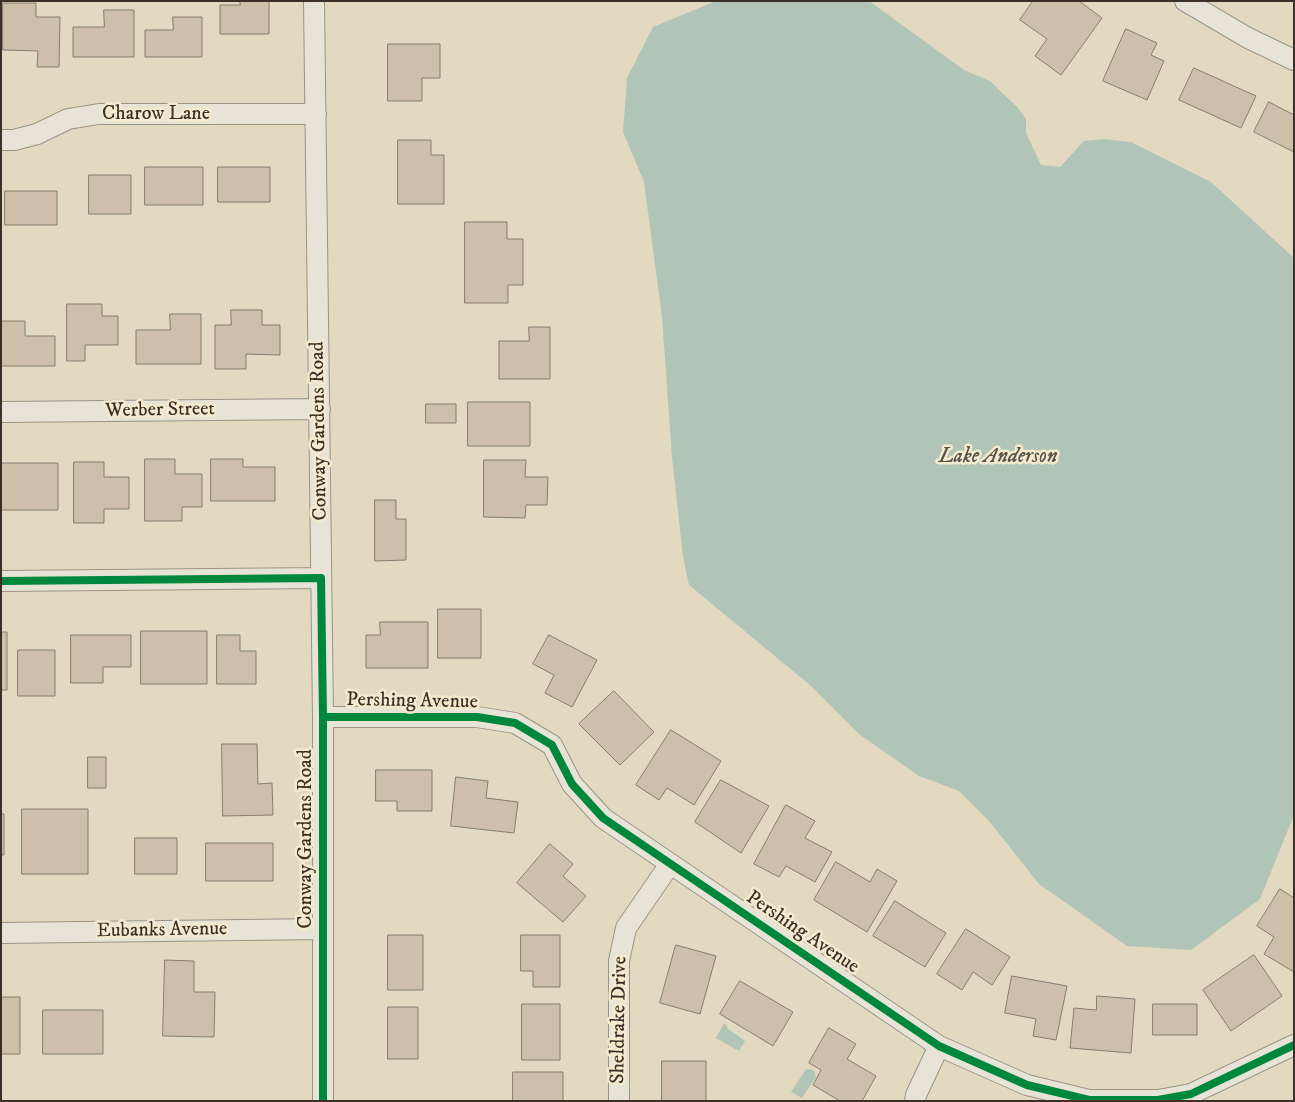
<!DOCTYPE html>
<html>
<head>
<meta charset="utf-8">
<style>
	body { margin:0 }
	#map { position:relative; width:1295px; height:1102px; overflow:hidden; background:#e3d9c1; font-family:"IM FELL DW Pica",serif }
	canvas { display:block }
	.frame { position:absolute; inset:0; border:2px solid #3c2f28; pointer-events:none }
</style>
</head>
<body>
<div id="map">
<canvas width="1295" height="1102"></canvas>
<div class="frame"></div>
</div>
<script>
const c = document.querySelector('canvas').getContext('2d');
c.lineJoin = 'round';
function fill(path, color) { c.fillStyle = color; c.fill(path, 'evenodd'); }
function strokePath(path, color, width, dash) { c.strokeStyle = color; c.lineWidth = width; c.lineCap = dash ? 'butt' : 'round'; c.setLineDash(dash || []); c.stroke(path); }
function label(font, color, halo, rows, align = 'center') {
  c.font = font + ' "IM FELL DW Pica",serif'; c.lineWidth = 5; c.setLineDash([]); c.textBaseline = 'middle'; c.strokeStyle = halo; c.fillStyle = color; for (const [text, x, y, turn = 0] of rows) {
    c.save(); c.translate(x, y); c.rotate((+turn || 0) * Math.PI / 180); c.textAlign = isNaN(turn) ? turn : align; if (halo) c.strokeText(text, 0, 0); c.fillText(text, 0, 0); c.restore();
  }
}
const water = new Path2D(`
	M 716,1 L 868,1 L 872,3 L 964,70 L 990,81 L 1018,108 L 1026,119 L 1026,133 L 1041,165 L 1060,167 L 1084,141 L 1103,139 L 1131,142 L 1211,182 L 1294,258 L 1294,815 L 1260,899 L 1191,950 L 1127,946 L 1039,884 L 989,821 L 959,791 L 919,776 L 859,734 L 811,686 L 689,585 L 683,557 L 672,457 L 662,317 L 644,182 L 623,132 L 627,78 L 653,27 Z
	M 724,1023 L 727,1026 L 727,1028 L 745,1041 L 739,1051 L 716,1038 Z
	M 806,1069 L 814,1070 L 816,1077 L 802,1098 L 791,1092 Z`);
const building = new Path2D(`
	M 240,1 L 269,1 L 269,34 L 220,34 L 220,5 L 240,5 Z
	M 1033,1 L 1079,1 L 1102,18 L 1061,75 L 1035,56 L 1047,39 L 1020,20 Z
	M 3,3 L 36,3 L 36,17 L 60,17 L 59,67 L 37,67 L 38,51 L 3,50 Z
	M 104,10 L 134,10 L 134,57 L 73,57 L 73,27 L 104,27 Z
	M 173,17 L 202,17 L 202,57 L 145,57 L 145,30 L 173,30 Z
	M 1126,29 L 1157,43 L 1151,55 L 1164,61 L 1147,100 L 1103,81 Z
	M 388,44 L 440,44 L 440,78 L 422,78 L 422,101 L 388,101 Z
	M 1194,68 L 1256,96 L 1241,128 L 1179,100 Z
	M 1269,102 L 1294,115 L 1294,152 L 1254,132 Z
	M 398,140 L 431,140 L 431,155 L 444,155 L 444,204 L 398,204 Z
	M 145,167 L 203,167 L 203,205 L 145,205 Z
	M 218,167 L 270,167 L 270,202 L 218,202 Z
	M 89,175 L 131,175 L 131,214 L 89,214 Z
	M 5,191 L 57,191 L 57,225 L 5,225 Z
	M 465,222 L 507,222 L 507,239 L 523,239 L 523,285 L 508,285 L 508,303 L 465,303 Z
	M 67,304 L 102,304 L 102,316 L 118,316 L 118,345 L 85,345 L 85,361 L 67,361 Z
	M 231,310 L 262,310 L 262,325 L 280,325 L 280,355 L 246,354 L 246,369 L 215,369 L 215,325 L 231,325 Z
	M 170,314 L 201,314 L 201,364 L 136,364 L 136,330 L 170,330 Z
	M 1,321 L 25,321 L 25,336 L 55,336 L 55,366 L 1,366 Z
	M 529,327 L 550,327 L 550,379 L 499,379 L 499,341 L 529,341 Z
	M 468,402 L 530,402 L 530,446 L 468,446 Z
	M 426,404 L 456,404 L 456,423 L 426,423 Z
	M 145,459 L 175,459 L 175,474 L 202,474 L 202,507 L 182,507 L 182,521 L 145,521 Z
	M 211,459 L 243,459 L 243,467 L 275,467 L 275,501 L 211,501 Z
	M 484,460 L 526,460 L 525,477 L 548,477 L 547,505 L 526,505 L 525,518 L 484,517 Z
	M 74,462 L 104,462 L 104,477 L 129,477 L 129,509 L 104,509 L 104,523 L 74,523 Z
	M 1,463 L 58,463 L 58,510 L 1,510 Z
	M 375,500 L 396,500 L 396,519 L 406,519 L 406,560 L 375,561 Z
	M 438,609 L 481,609 L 481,658 L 438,658 Z
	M 380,622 L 428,622 L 428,668 L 366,668 L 366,635 L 380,635 Z
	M 141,631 L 207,631 L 207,684 L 141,684 Z
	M 1,632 L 7,632 L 7,690 L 1,690 Z
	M 71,635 L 131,635 L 131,667 L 103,667 L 103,683 L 71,683 Z
	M 217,635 L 240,635 L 240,651 L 256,651 L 256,684 L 217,684 Z
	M 549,635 L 597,660 L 572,707 L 545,693 L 554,675 L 533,664 Z
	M 18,650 L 55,650 L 55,696 L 18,696 Z
	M 614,691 L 654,732 L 620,765 L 579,724 Z
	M 671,730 L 721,761 L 694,805 L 667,788 L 659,800 L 636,785 Z
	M 222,744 L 257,744 L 258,784 L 272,783 L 273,815 L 223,816 Z
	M 88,757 L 106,757 L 106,788 L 88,788 Z
	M 376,770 L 432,770 L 432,811 L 397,811 L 397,801 L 376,801 Z
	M 456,777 L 488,781 L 486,798 L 518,802 L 514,833 L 451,826 Z
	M 721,780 L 769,806 L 741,853 L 695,822 Z
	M 786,805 L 815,821 L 805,838 L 832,852 L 815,882 L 786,866 L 779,877 L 754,864 Z
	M 22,809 L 88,809 L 88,874 L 22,874 Z
	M 1,814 L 4,814 L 4,855 L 1,855 Z
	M 135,838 L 177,838 L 177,874 L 135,874 Z
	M 206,843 L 273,843 L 273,881 L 206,881 Z
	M 550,844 L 573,864 L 563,876 L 586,896 L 563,922 L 517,883 Z
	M 836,862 L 870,882 L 877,869 L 897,881 L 867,932 L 814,900 Z
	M 1280,889 L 1294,898 L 1294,972 L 1264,954 L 1274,937 L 1257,926 Z
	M 895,901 L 946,933 L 925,967 L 873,936 Z
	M 966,929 L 1010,957 L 992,985 L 973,972 L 962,990 L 937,974 Z
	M 388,935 L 423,935 L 423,990 L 388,990 Z
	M 521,935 L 560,935 L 560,987 L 533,987 L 533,971 L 521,971 Z
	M 676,945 L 716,956 L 700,1014 L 660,1003 Z
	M 1254,955 L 1282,996 L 1231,1031 L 1203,990 Z
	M 165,960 L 194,961 L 194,992 L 215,992 L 214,1037 L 163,1036 Z
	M 1012,976 L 1067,986 L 1056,1040 L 1033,1036 L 1036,1019 L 1005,1013 Z
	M 740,981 L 793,1012 L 773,1046 L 720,1014 Z
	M 1097,996 L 1135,999 L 1131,1053 L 1070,1048 L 1074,1008 L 1096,1010 Z
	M 1,997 L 20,997 L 20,1054 L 1,1054 Z
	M 522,1004 L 560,1004 L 560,1060 L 522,1060 Z
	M 1153,1004 L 1197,1004 L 1197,1035 L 1153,1035 Z
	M 388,1007 L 418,1007 L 418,1059 L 388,1059 Z
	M 43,1010 L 103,1010 L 103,1054 L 43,1054 Z
	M 829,1028 L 856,1044 L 847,1059 L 876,1076 L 862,1101 L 840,1101 L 813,1085 L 821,1070 L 809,1063 Z
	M 662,1061 L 706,1061 L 706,1101 L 662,1101 Z
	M 513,1072 L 563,1072 L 563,1101 L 513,1101 Z`);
const minor = new Path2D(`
	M 314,1 L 323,717 L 323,1101
	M 1185,1 L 1248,38 L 1294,60
	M 1,140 L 14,140 L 37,134 L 68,119 L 99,114 L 316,114
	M 1,412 L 320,409
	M 1,581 L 321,578
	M 323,717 L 477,717 L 515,723 L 552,745 L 572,784 L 603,818 L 939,1046 L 1027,1085 L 1089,1100 L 1158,1100 L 1191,1094 L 1294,1045
	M 1,933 L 323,929
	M 619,1101 L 619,961 L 626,928 L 670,864
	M 915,1101 L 916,1095 L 939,1046`);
const cycleway = new Path2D(`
	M 1,581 L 321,578 L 323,717 L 323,1101
	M 323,717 L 477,717 L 515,723 L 552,745 L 572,784 L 603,818 L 939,1046 L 1027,1085 L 1089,1100 L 1158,1100 L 1191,1094 L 1294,1045`);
const streetNames = [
	["Charow Lane",156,115],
	["Werber Street",160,411,-1],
	["Conway Gardens Road",320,431,-91],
	["Pershing Avenue",412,702,1],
	["Conway Gardens Road",307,839,-90],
	["Eubanks Avenue",162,931,-1],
	["Pershing Avenue",802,933,34],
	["Sheldrake Drive",620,1020,-89]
];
const waterNames = [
	["Lake Anderson",998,458]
];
fill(water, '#b1c5b6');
fill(building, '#cebfab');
strokePath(building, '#847d70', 1);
strokePath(minor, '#9a9386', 22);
strokePath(minor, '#e8e3d7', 20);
strokePath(cycleway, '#00873e', 8);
label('20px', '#3c2f28', '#f6eace', streetNames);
label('italic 21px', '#54524a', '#f6eace', waterNames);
</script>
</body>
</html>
